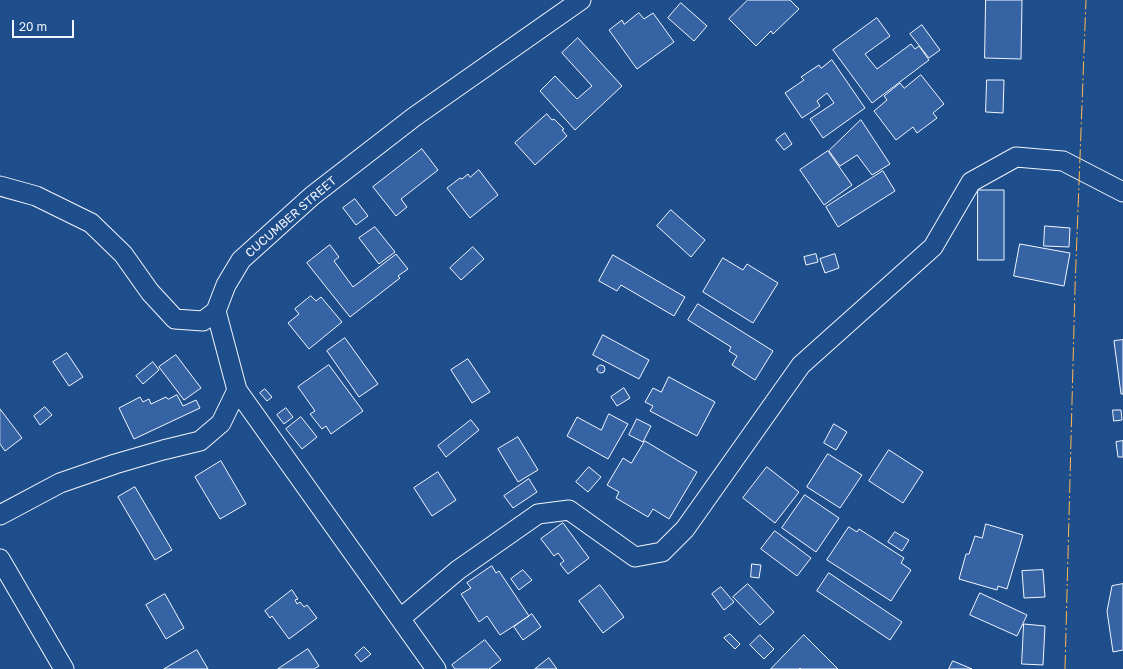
<!DOCTYPE html>
<html>
<head>
<meta charset="utf-8">
<style>
	body { margin:0 }
	#map { position:relative; width:1123px; height:669px; overflow:hidden; background:#1f4e8c; font-family:"Golos Text",sans-serif }
	canvas { display:block }
	.scale { position:absolute; left:12px; top:20px; width:62px; height:18px; box-sizing:border-box; border:2px solid #f2f6ff; border-top:0; padding-left:5px; font-size:12px; line-height:14px; white-space:nowrap; color:#f2f6ff; -webkit-text-stroke:3px #1f4e8c; paint-order:stroke }
</style>
</head>
<body>
<div id="map">
<canvas width="1123" height="669"></canvas>
<div class="scale">20 m</div>
</div>
<script>
const c = document.querySelector('canvas').getContext('2d');
c.lineJoin = 'round';
function fill(path, color) { c.fillStyle = color; c.fill(path, 'evenodd'); }
function strokePath(path, color, width, dash) { c.strokeStyle = color; c.lineWidth = width; c.lineCap = dash ? 'butt' : 'round'; c.setLineDash(dash || []); c.stroke(path); }
function label(font, color, halo, rows, align = 'center') {
  c.font = font + ' "Golos Text",sans-serif'; c.lineWidth = 3; c.setLineDash([]); c.textBaseline = 'middle'; c.strokeStyle = halo; c.fillStyle = color; for (const [text, x, y, turn = 0] of rows) {
    c.save(); c.translate(x, y); c.rotate((+turn || 0) * Math.PI / 180); c.textAlign = isNaN(turn) ? turn : align; if (halo) c.strokeText(text, 0, 0); c.fillText(text, 0, 0); c.restore();
  }
}
const building = new Path2D(`
	M 748,0 L 790,0 L 799,9 L 773,34 L 771,31 L 756,46 L 729,19 Z
	M 986,0 L 1022,0 L 1021,59 L 985,58 Z
	M 681,3 L 707,26 L 694,41 L 668,18 Z
	M 639,13 L 644,19 L 653,13 L 674,42 L 637,69 L 609,30 L 622,20 L 624,24 Z
	M 877,18 L 890,36 L 865,54 L 877,69 L 911,44 L 915,49 L 919,46 L 929,60 L 872,103 L 833,50 Z
	M 922,25 L 940,50 L 929,58 L 910,34 Z
	M 578,38 L 622,86 L 575,130 L 540,91 L 555,76 L 577,99 L 592,86 L 562,53 Z
	M 832,60 L 865,108 L 823,138 L 810,119 L 834,103 L 827,93 L 817,101 L 820,106 L 802,118 L 785,93 L 804,80 L 801,77 L 819,65 L 821,68 Z
	M 921,75 L 944,104 L 933,113 L 937,118 L 917,133 L 913,127 L 896,140 L 874,111 L 887,100 L 884,96 L 900,83 L 904,88 Z
	M 987,80 L 1004,80 L 1003,113 L 986,112 Z
	M 547,114 L 552,120 L 554,119 L 564,129 L 562,130 L 567,136 L 535,165 L 515,143 Z
	M 861,120 L 890,164 L 872,175 L 857,155 L 840,166 L 829,151 Z
	M 785,133 L 792,144 L 784,150 L 776,140 Z
	M 422,149 L 438,170 L 401,199 L 407,207 L 396,216 L 373,187 Z
	M 828,151 L 852,185 L 824,205 L 800,170 Z
	M 479,170 L 498,195 L 470,218 L 447,188 L 460,178 L 462,179 L 468,174 L 470,177 Z
	M 883,171 L 895,191 L 838,227 L 826,207 Z
	M 978,190 L 1004,190 L 1004,260 L 978,260 Z
	M 355,199 L 368,216 L 356,225 L 343,208 Z
	M 671,210 L 705,240 L 691,257 L 657,226 Z
	M 1045,226 L 1070,228 L 1069,247 L 1044,246 Z
	M 375,227 L 395,252 L 379,264 L 359,238 Z
	M 1020,244 L 1070,253 L 1064,286 L 1014,276 Z
	M 330,245 L 339,257 L 334,261 L 353,287 L 396,254 L 408,269 L 398,276 L 400,278 L 350,317 L 307,263 Z
	M 473,247 L 484,259 L 461,280 L 450,268 Z
	M 816,254 L 818,262 L 806,265 L 804,257 Z
	M 835,254 L 839,268 L 825,273 L 820,259 Z
	M 613,255 L 685,297 L 674,316 L 621,285 L 617,291 L 599,281 Z
	M 723,258 L 743,270 L 747,264 L 778,283 L 753,323 L 703,292 Z
	M 311,296 L 316,301 L 321,297 L 342,322 L 309,349 L 288,323 L 299,314 L 295,309 Z
	M 698,304 L 773,351 L 755,380 L 732,365 L 737,356 L 729,351 L 731,347 L 688,320 Z
	M 603,335 L 649,360 L 639,379 L 593,355 Z
	M 345,338 L 378,384 L 359,397 L 327,351 Z
	M 1123,340 L 1123,394 L 1121,394 L 1114,341 Z
	M 67,353 L 83,377 L 69,386 L 53,362 Z
	M 176,355 L 201,388 L 184,400 L 159,367 Z
	M 468,359 L 490,392 L 472,403 L 451,370 Z
	M 153,362 L 159,370 L 143,384 L 136,376 Z
	M597 369a4 4 0 1 1 8 0a4 4 0 1 1-8 0Z
	M 329,365 L 363,411 L 331,434 L 326,426 L 322,429 L 310,414 L 315,411 L 298,387 Z
	M 669,377 L 715,402 L 697,436 L 650,411 L 653,406 L 645,402 L 653,388 L 661,392 Z
	M 624,388 L 630,398 L 617,406 L 611,397 Z
	M 265,389 L 272,397 L 267,401 L 260,393 Z
	M 177,395 L 183,406 L 196,400 L 200,408 L 134,439 L 119,408 L 140,397 L 143,402 L 149,399 L 151,404 L 166,397 L 168,399 Z
	M 45,407 L 52,415 L 40,425 L 34,416 Z
	M 286,408 L 293,417 L 284,424 L 277,415 Z
	M 0,409 L 22,438 L 5,451 L 0,444 Z
	M 1113,410 L 1121,410 L 1122,420 L 1114,421 Z
	M 609,414 L 628,424 L 608,459 L 567,436 L 577,417 L 601,430 Z
	M 301,417 L 317,437 L 302,449 L 286,429 Z
	M 637,419 L 651,426 L 643,442 L 629,435 Z
	M 471,420 L 479,430 L 446,457 L 438,446 Z
	M 834,424 L 847,432 L 836,450 L 824,443 Z
	M 518,437 L 538,470 L 518,482 L 498,449 Z
	M 645,441 L 697,472 L 669,519 L 653,509 L 648,517 L 616,498 L 619,492 L 607,485 L 623,458 L 631,463 Z
	M 1123,441 L 1123,457 L 1118,457 L 1116,442 Z
	M 889,450 L 923,472 L 903,503 L 869,481 Z
	M 828,454 L 862,475 L 840,508 L 807,487 Z
	M 221,461 L 246,504 L 220,519 L 195,477 Z
	M 589,467 L 601,477 L 588,492 L 576,482 Z
	M 767,467 L 799,492 L 775,523 L 743,498 Z
	M 438,472 L 456,500 L 432,516 L 414,488 Z
	M 529,479 L 537,492 L 513,508 L 504,496 Z
	M 135,487 L 172,550 L 155,560 L 118,497 Z
	M 805,495 L 839,518 L 816,552 L 782,528 Z
	M 563,523 L 589,558 L 568,574 L 560,564 L 564,561 L 558,553 L 554,556 L 541,539 Z
	M 986,524 L 1023,535 L 1007,589 L 998,586 L 997,590 L 959,579 L 966,554 L 969,554 L 975,536 L 982,538 Z
	M 849,527 L 857,532 L 859,529 L 904,558 L 901,563 L 911,570 L 891,601 L 827,560 Z
	M 775,531 L 811,558 L 797,576 L 761,549 Z
	M 895,532 L 909,540 L 902,551 L 888,542 Z
	M 752,564 L 761,565 L 759,578 L 751,577 Z
	M 492,566 L 496,573 L 499,571 L 529,616 L 500,635 L 487,616 L 479,622 L 461,594 L 471,588 L 467,583 Z
	M 523,570 L 532,580 L 519,590 L 511,579 Z
	M 1043,570 L 1045,597 L 1024,598 L 1022,571 Z
	M 829,573 L 902,622 L 890,640 L 817,591 Z
	M 748,584 L 774,612 L 760,625 L 733,597 Z
	M 1123,584 L 1123,650 L 1113,652 L 1107,611 L 1112,586 Z
	M 600,585 L 624,617 L 603,633 L 579,601 Z
	M 721,587 L 734,602 L 724,610 L 712,594 Z
	M 292,590 L 298,599 L 295,600 L 297,604 L 300,602 L 304,607 L 307,605 L 317,618 L 289,639 L 272,616 L 270,618 L 265,611 Z
	M 980,593 L 1027,615 L 1017,636 L 970,615 Z
	M 165,594 L 184,628 L 166,639 L 146,605 Z
	M 532,614 L 541,627 L 523,640 L 514,627 Z
	M 1024,624 L 1045,626 L 1043,665 L 1022,664 Z
	M 730,634 L 740,644 L 735,649 L 724,638 Z
	M 760,635 L 774,649 L 764,659 L 750,645 Z
	M 804,635 L 838,669 L 801,669 L 800,668 L 799,669 L 771,669 Z
	M 485,640 L 501,660 L 489,669 L 455,669 L 452,665 Z
	M 364,647 L 371,654 L 361,662 L 355,655 Z
	M 308,649 L 319,666 L 314,669 L 278,669 Z
	M 197,650 L 208,669 L 164,669 Z
	M 549,658 L 557,669 L 535,669 Z
	M 953,661 L 972,669 L 949,669 Z`);
const street = new Path2D(`
	M 0,186 L 36,196 L 91,223 L 123,254 L 150,292 L 175,319 L 203,321 L 216,311
	M 237,390 L 436,669
	M 0,515 L 60,483 L 115,464 L 163,450 L 200,441 L 221,423 L 237,390 L 216,311 L 226,285 L 241,260 L 312,196 L 414,117 L 581,0
	M 0,559 L 64,669
	M 401,618 L 458,570 L 538,514 L 569,510 L 635,557 L 662,552 L 685,529 L 801,365 L 933,247 L 971,182 L 1016,157 L 1063,161 L 1123,192`);
const power = new Path2D(`
	M 1065,669 L 1075,288 L 1086,0`);
const streetNames = [
	["CUCUMBER STREET",291,217,-41]
];
fill(building, '#3563a3');
strokePath(building, '#f2f6ff', 1);
strokePath(street, '#f2f6ff', 21);
strokePath(street, '#1f4e8c', 19);
strokePath(power, '#ffb74d', 1, [14, 3, 2, 3]);
label('12px', '#f2f6ff', '#1f4e8c', streetNames);
</script>
</body>
</html>
